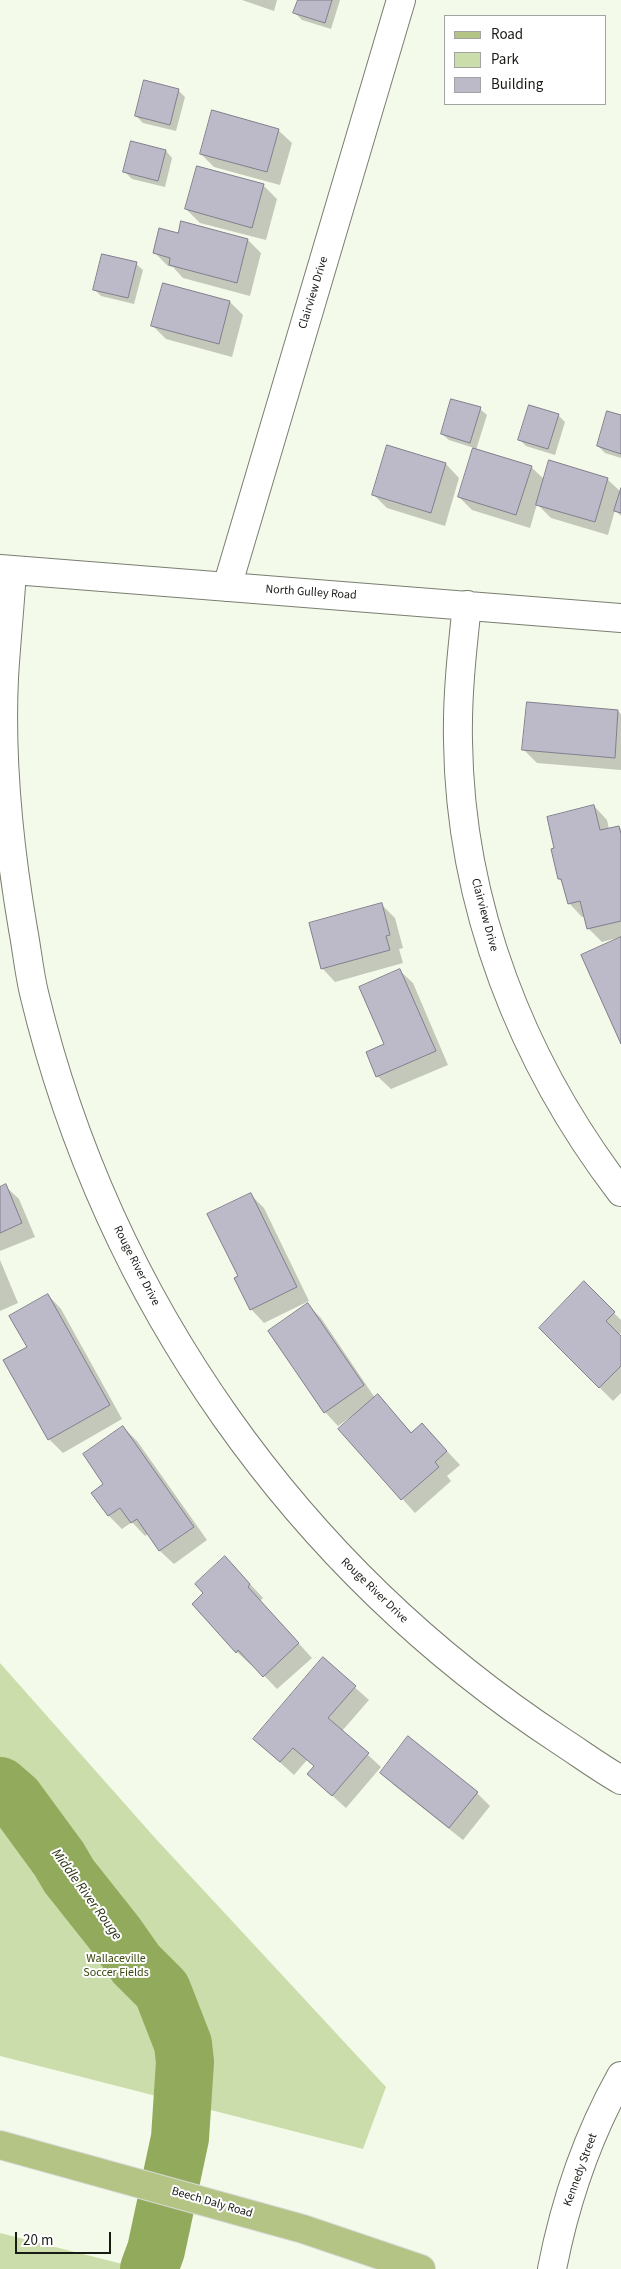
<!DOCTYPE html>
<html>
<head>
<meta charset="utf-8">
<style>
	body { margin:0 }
	#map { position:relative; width:621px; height:2269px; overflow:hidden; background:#f4faea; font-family:"Source Sans 3",sans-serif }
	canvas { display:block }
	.legend { position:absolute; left:444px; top:15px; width:162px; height:90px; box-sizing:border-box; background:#fff; border:1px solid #a3a3a1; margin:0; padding:6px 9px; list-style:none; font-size:15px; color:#181a14 }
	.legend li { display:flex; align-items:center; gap:10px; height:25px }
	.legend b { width:25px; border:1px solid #a3a3a1 }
	.scale { position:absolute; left:15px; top:2232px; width:96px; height:22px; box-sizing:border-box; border:2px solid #181a14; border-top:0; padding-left:6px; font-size:15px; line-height:18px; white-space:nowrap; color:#181a14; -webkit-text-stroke:4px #fff; paint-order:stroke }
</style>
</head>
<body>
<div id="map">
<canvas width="621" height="2269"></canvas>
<ul class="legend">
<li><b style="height:6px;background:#b3c485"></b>Road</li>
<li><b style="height:14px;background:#ccddac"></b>Park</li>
<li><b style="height:14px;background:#bcb9c9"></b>Building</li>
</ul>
<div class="scale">20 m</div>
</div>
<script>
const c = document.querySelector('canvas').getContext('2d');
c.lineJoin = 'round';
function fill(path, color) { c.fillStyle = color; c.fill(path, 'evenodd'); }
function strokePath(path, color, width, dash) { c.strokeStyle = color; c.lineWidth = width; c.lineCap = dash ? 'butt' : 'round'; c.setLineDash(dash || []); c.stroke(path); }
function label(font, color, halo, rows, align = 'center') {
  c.font = font + ' "Source Sans 3",sans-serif'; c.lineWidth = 4; c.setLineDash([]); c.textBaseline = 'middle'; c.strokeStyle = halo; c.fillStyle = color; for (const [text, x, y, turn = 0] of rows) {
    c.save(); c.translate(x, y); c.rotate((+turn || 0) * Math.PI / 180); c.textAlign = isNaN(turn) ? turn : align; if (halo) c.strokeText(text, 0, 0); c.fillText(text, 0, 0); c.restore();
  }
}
const green = new Path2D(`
	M 0,1663 L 156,1839 L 386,2087 L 363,2149 L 0,2056 Z
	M 0,2233 L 142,2269 L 0,2269 Z`);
const shadow = new Path2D(`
	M 242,0 L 277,0 L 274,11 Z
	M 299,0 L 340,0 L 331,29 L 302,20 L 295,13 Z
	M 178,90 L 185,97 L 176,131 L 143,123 L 136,116 Z
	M 278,130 L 292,143 L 280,185 L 214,167 L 201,154 Z
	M 166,151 L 172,158 L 165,187 L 132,179 L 125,172 Z
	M 263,185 L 277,199 L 266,240 L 200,223 L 186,209 Z
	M 179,234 L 248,240 L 261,253 L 250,296 L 183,278 L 173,267 L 168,266 L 154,252 Z
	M 136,264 L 143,270 L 134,304 L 101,296 L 94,289 Z
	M 230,302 L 243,315 L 232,357 L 166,339 L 153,326 Z
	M 480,409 L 487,415 L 476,450 L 531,467 L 545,480 L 607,479 L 621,492 L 621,516 L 615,510 L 608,535 L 551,518 L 537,504 L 530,528 L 472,510 L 459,497 L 474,448 L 449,440 L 442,434 Z
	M 558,415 L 565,422 L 555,455 L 526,446 L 520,440 Z
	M 621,417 L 621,458 L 605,453 L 598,446 Z
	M 446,464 L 459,478 L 445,526 L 387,508 L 374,495 Z
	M 618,711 L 621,714 L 621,770 L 537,763 L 524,750 Z
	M 594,806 L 607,820 L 609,829 L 619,827 L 621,829 L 621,937 L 602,942 L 588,928 L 585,916 L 582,917 L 569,903 L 564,883 L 559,879 L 555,849 Z
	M 381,904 L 395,918 L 403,948 L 399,949 L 403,963 L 335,982 L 322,968 Z
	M 399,970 L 413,983 L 448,1065 L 391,1089 L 377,1076 L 386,1045 Z
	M 5,1186 L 19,1199 L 35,1237 L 0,1251 L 0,1188 Z
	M 250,1194 L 264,1208 L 309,1301 L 264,1323 L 251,1309 L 240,1277 Z
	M 0,1260 L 18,1303 L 0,1311 Z
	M 584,1283 L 621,1320 L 621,1333 L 618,1335 L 621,1338 L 621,1393 L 613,1401 L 540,1328 Z
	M 48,1295 L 61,1309 L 122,1419 L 63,1453 L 49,1439 L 28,1348 Z
	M 308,1305 L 321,1318 L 375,1398 L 378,1396 L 412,1433 L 435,1438 L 460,1465 L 447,1476 L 451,1481 L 415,1513 L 340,1429 L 353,1418 L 352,1416 L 338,1426 L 325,1412 Z
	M 123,1427 L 137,1441 L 207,1540 L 174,1564 L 160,1551 L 148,1534 L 145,1536 L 132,1522 L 122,1529 L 109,1516 L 93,1493 L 105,1484 Z
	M 238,1571 L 263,1598 L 260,1601 L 312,1658 L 277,1689 L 252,1663 L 251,1665 L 237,1652 L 194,1604 L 205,1593 Z
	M 323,1659 L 369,1700 L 342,1731 L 381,1767 L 346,1808 L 308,1774 L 315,1767 L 307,1760 L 294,1775 L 254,1739 Z
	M 381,1773 L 477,1793 L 490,1806 L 463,1840 L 395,1786 Z`);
const river = new Path2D(`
	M 0,1786 L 15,1799 L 59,1859 L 69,1876 L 115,1934 L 136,1964 L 162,1990 L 183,2044 L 185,2062 L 180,2138 L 156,2250 L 149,2269`);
const building = new Path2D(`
	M 298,0 L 332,0 L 325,23 L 293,13 Z
	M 144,80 L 179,89 L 170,125 L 135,116 Z
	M 212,110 L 279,129 L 267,172 L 200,154 Z
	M 131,141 L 166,150 L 158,181 L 123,172 Z
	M 197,166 L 264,184 L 252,228 L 185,209 Z
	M 181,221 L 248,239 L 237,283 L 169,265 L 170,258 L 153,253 L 159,228 L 178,233 Z
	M 102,254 L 137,262 L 128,298 L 93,290 Z
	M 163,283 L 230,301 L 219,344 L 151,326 Z
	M 451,399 L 481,407 L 470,443 L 441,434 Z
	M 529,405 L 559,414 L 548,449 L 518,440 Z
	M 607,411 L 621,415 L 621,454 L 597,446 Z
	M 387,445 L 446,463 L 431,513 L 372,495 Z
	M 473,448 L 532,466 L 516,515 L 458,497 Z
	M 549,460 L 608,478 L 595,522 L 536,505 Z
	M 621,488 L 621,513 L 614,511 Z
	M 527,702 L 618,710 L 615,758 L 522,750 Z
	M 594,805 L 600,830 L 619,826 L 621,834 L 621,921 L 587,929 L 580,901 L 568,904 L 561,879 L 558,879 L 551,849 L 554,848 L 547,817 Z
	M 382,903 L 390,935 L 386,936 L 390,950 L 321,969 L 309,923 Z
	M 621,937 L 621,1044 L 581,955 Z
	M 400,969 L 436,1051 L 376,1077 L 366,1052 L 384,1044 L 359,987 Z
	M 6,1184 L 22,1223 L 0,1233 L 0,1187 Z
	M 251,1193 L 297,1287 L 250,1310 L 234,1278 L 238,1276 L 207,1214 Z
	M 584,1281 L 615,1312 L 606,1321 L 621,1336 L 621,1366 L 599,1388 L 539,1328 Z
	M 48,1294 L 110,1405 L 48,1440 L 3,1360 L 27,1347 L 9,1316 Z
	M 308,1303 L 364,1385 L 324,1413 L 268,1331 Z
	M 378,1394 L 411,1433 L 422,1423 L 447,1451 L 435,1462 L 439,1467 L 401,1500 L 338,1429 Z
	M 123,1426 L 194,1527 L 159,1551 L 137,1519 L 131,1523 L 120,1508 L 108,1516 L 91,1493 L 103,1484 L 83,1454 Z
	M 225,1556 L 250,1584 L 248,1587 L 299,1643 L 263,1677 L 238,1650 L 236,1653 L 192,1604 L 203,1593 L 195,1584 Z
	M 323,1657 L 356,1686 L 328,1718 L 369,1753 L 332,1796 L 307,1774 L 314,1766 L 293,1748 L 280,1762 L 253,1739 Z
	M 408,1736 L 478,1792 L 449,1828 L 380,1773 Z`);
const minor = new Path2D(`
	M 0,569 L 621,618
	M 12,570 C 10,606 6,642 4,678 C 0,762 9,847 23,929 C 27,950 29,972 34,993 C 108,1301 296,1567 561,1741 C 581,1754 600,1768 621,1780
	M 227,587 L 401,0
	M 467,605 C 462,651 457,696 458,741 C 460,905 522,1063 621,1192
	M 552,2269 C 565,2202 588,2135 621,2076`);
const major = new Path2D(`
	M 0,2145 L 303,2229 L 421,2269`);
const streetNames = [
	["Clairview Drive",314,293,-73],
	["North Gulley Road",311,593,4],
	["Clairview Drive",484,915,75],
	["Rouge River Drive",136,1266,63],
	["Rouge River Drive",374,1591,44],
	["Kennedy Street",581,2170,-70],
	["Beech Daly Road",212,2203,16]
];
const parkNames = [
	["Wallaceville",116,1959],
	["Soccer Fields",116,1973]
];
const waterNames = [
	["Middle River Rouge",86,1895,54]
];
fill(green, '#ccddac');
fill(shadow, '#0003');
strokePath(river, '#92aa5c', 58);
fill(building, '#bcb9c9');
strokePath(building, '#817e8d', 1);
strokePath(minor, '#797e70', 30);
strokePath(major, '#dadad9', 30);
strokePath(minor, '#fff', 28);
strokePath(major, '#b3c485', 28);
label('12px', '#181a14', '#fff', streetNames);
label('12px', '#39480d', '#fff', parkNames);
label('italic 14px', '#293311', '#fff', waterNames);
</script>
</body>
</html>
